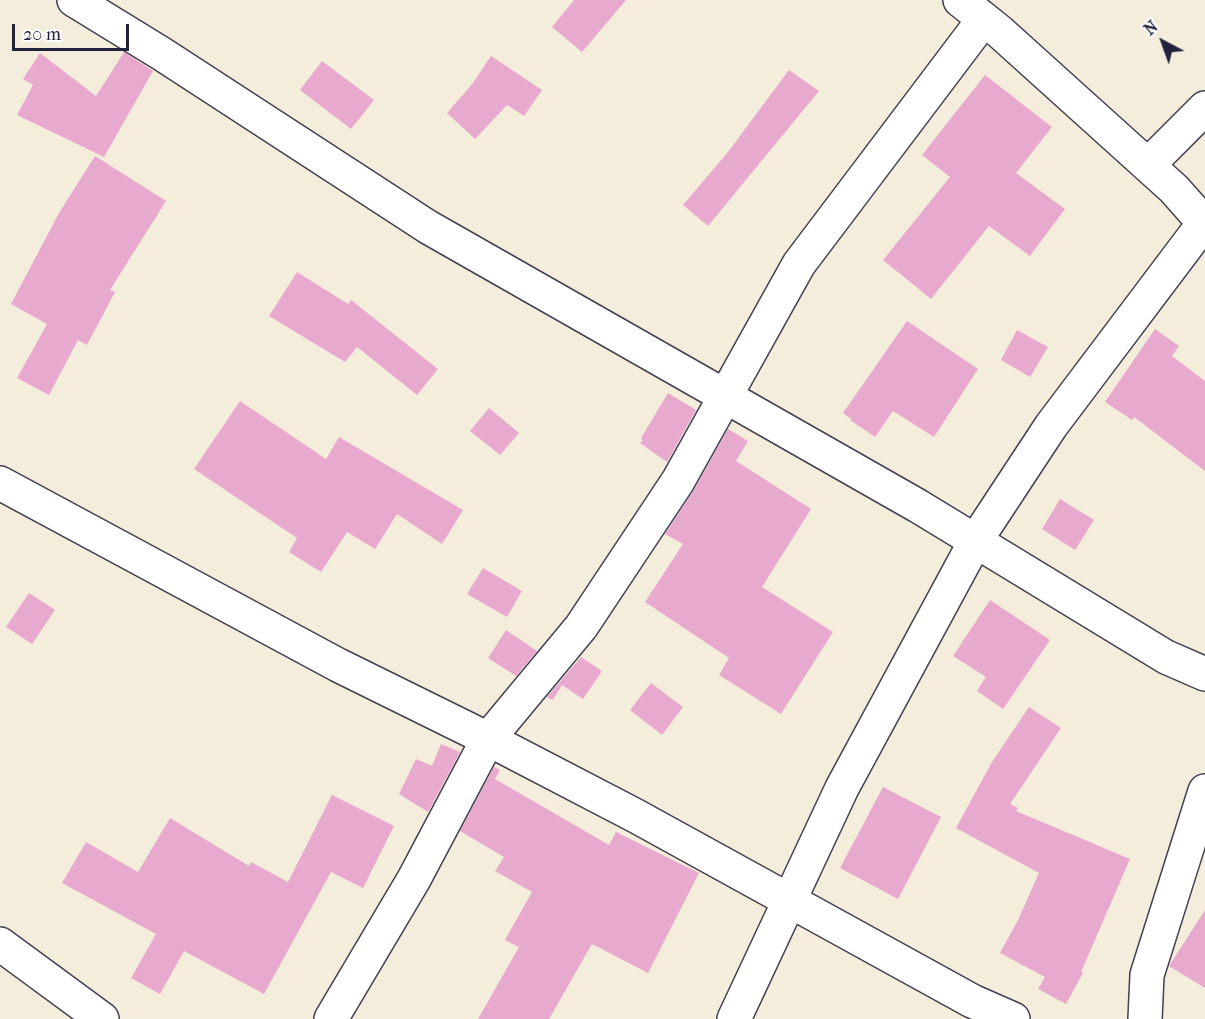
<!DOCTYPE html>
<html>
<head>
<meta charset="utf-8">
<style>
	body { margin:0 }
	#map { position:relative; width:1205px; height:1019px; overflow:hidden; background:#f5eddb; font-family:"IM FELL French Canon",serif }
	canvas { display:block }
	.north { position:absolute; left:1133px; top:12px; width:60px; height:60px; -webkit-text-stroke:4px #fff; paint-order:stroke; rotate:319deg; font-size:16px; font-weight:700; line-height:24px; text-align:center; color:#22223b }
	.north::after { content:''; display:block; margin:auto; width:21px; height:27px; background:#22223b; clip-path:polygon(50% 0,100% 100%,50% 72%,0 100%) }
	.scale { position:absolute; left:12px; top:24px; width:117px; height:27px; box-sizing:border-box; border:3px solid #22223b; border-top:0; padding-left:8px; font-size:18px; line-height:21px; white-space:nowrap; color:#22223b; -webkit-text-stroke:4px #fff; paint-order:stroke }
</style>
</head>
<body>
<div id="map">
<canvas width="1205" height="1019"></canvas>
<div class="north">N</div>
<div class="scale">20 m</div>
</div>
<script>
const c = document.querySelector('canvas').getContext('2d');
c.lineJoin = 'round';
function fill(path, color) { c.fillStyle = color; c.fill(path, 'evenodd'); }
function strokePath(path, color, width, dash) { c.strokeStyle = color; c.lineWidth = width; c.lineCap = dash ? 'butt' : 'round'; c.setLineDash(dash || []); c.stroke(path); }
const building = new Path2D(`
	M 574,0 L 626,0 L 582,52 L 552,27 Z
	M 124,52 L 153,71 L 104,157 L 17,115 L 33,85 L 23,79 L 40,53 L 96,96 Z
	M 491,56 L 542,90 L 524,116 L 507,105 L 475,139 L 447,113 L 473,83 Z
	M 322,61 L 374,100 L 351,129 L 300,90 Z
	M 789,70 L 819,91 L 708,226 L 683,205 L 728,152 Z
	M 985,75 L 1052,127 L 1016,173 L 1065,209 L 1030,256 L 989,226 L 931,299 L 883,260 L 950,177 L 922,155 Z
	M 95,156 L 166,201 L 110,290 L 115,292 L 87,345 L 78,340 L 49,395 L 17,378 L 47,324 L 11,304 L 59,213 Z
	M 297,272 L 348,304 L 351,300 L 438,369 L 417,395 L 357,347 L 345,362 L 269,316 Z
	M 907,321 L 978,369 L 934,437 L 893,411 L 875,437 L 850,420 L 851,419 L 843,413 Z
	M 1155,329 L 1179,346 L 1172,356 L 1205,381 L 1205,471 L 1134,417 L 1132,420 L 1105,402 Z
	M 1017,330 L 1048,347 L 1030,377 L 1001,360 Z
	M 668,393 L 696,410 L 667,462 L 640,443 L 643,440 L 641,438 Z
	M 240,401 L 326,459 L 339,437 L 463,510 L 442,544 L 397,514 L 375,549 L 347,532 L 321,572 L 289,552 L 297,538 L 194,469 Z
	M 489,408 L 519,433 L 500,455 L 470,431 Z
	M 728,429 L 748,441 L 736,461 L 811,509 L 762,587 L 833,632 L 781,714 L 719,675 L 729,658 L 645,602 L 683,544 L 665,534 L 694,490 Z
	M 1060,499 L 1094,520 L 1075,550 L 1042,529 Z
	M 483,568 L 522,591 L 507,617 L 467,594 Z
	M 29,593 L 55,610 L 32,644 L 6,627 Z
	M 990,600 L 1050,640 L 1003,709 L 977,691 L 986,677 L 953,656 Z
	M 506,630 L 537,651 L 516,676 L 488,658 Z
	M 581,657 L 602,671 L 583,699 L 562,685 L 553,700 L 547,697 Z
	M 651,683 L 683,707 L 662,735 L 630,710 Z
	M 1029,707 L 1061,728 L 1010,804 L 1018,808 L 1016,811 L 1130,859 L 1081,972 L 1083,973 L 1066,1004 L 1038,989 L 1045,977 L 1000,953 L 1018,920 L 1039,873 L 956,828 L 992,762 Z
	M 441,744 L 460,752 L 428,812 L 399,794 L 416,759 L 432,766 Z
	M 494,767 L 500,770 L 495,779 L 609,845 L 616,832 L 699,873 L 648,973 L 592,944 L 549,1019 L 478,1019 L 519,947 L 505,940 L 532,892 L 495,871 L 504,857 L 460,831 Z
	M 883,787 L 941,817 L 898,899 L 840,868 Z
	M 332,795 L 394,826 L 363,888 L 331,872 L 264,994 L 184,951 L 160,994 L 131,978 L 156,934 L 62,883 L 86,842 L 138,872 L 170,818 L 249,866 L 251,862 L 288,882 Z
	M 1205,910 L 1205,988 L 1169,966 Z`);
const street = new Path2D(`
	M 74,0 L 162,54 L 428,227 L 918,506 L 1166,657 L 1205,674
	M 960,0 L 1000,32 L 1174,189 L 1205,224
	M 1148,165 L 1205,108
	M 0,483 L 338,665 L 488,739 L 636,816 L 972,1001 L 1013,1019
	M 0,944 L 102,1019
	M 331,1019 L 414,879 L 488,739 L 581,627 L 678,481 L 799,264 L 984,19
	M 734,1019 L 842,788 L 976,540 L 1051,426 L 1204,223
	M 1145,1019 L 1147,975 L 1205,791`);
fill(building, '#e8a9ce');
strokePath(street, '#424053', 36);
strokePath(street, '#fff', 33);
</script>
</body>
</html>
